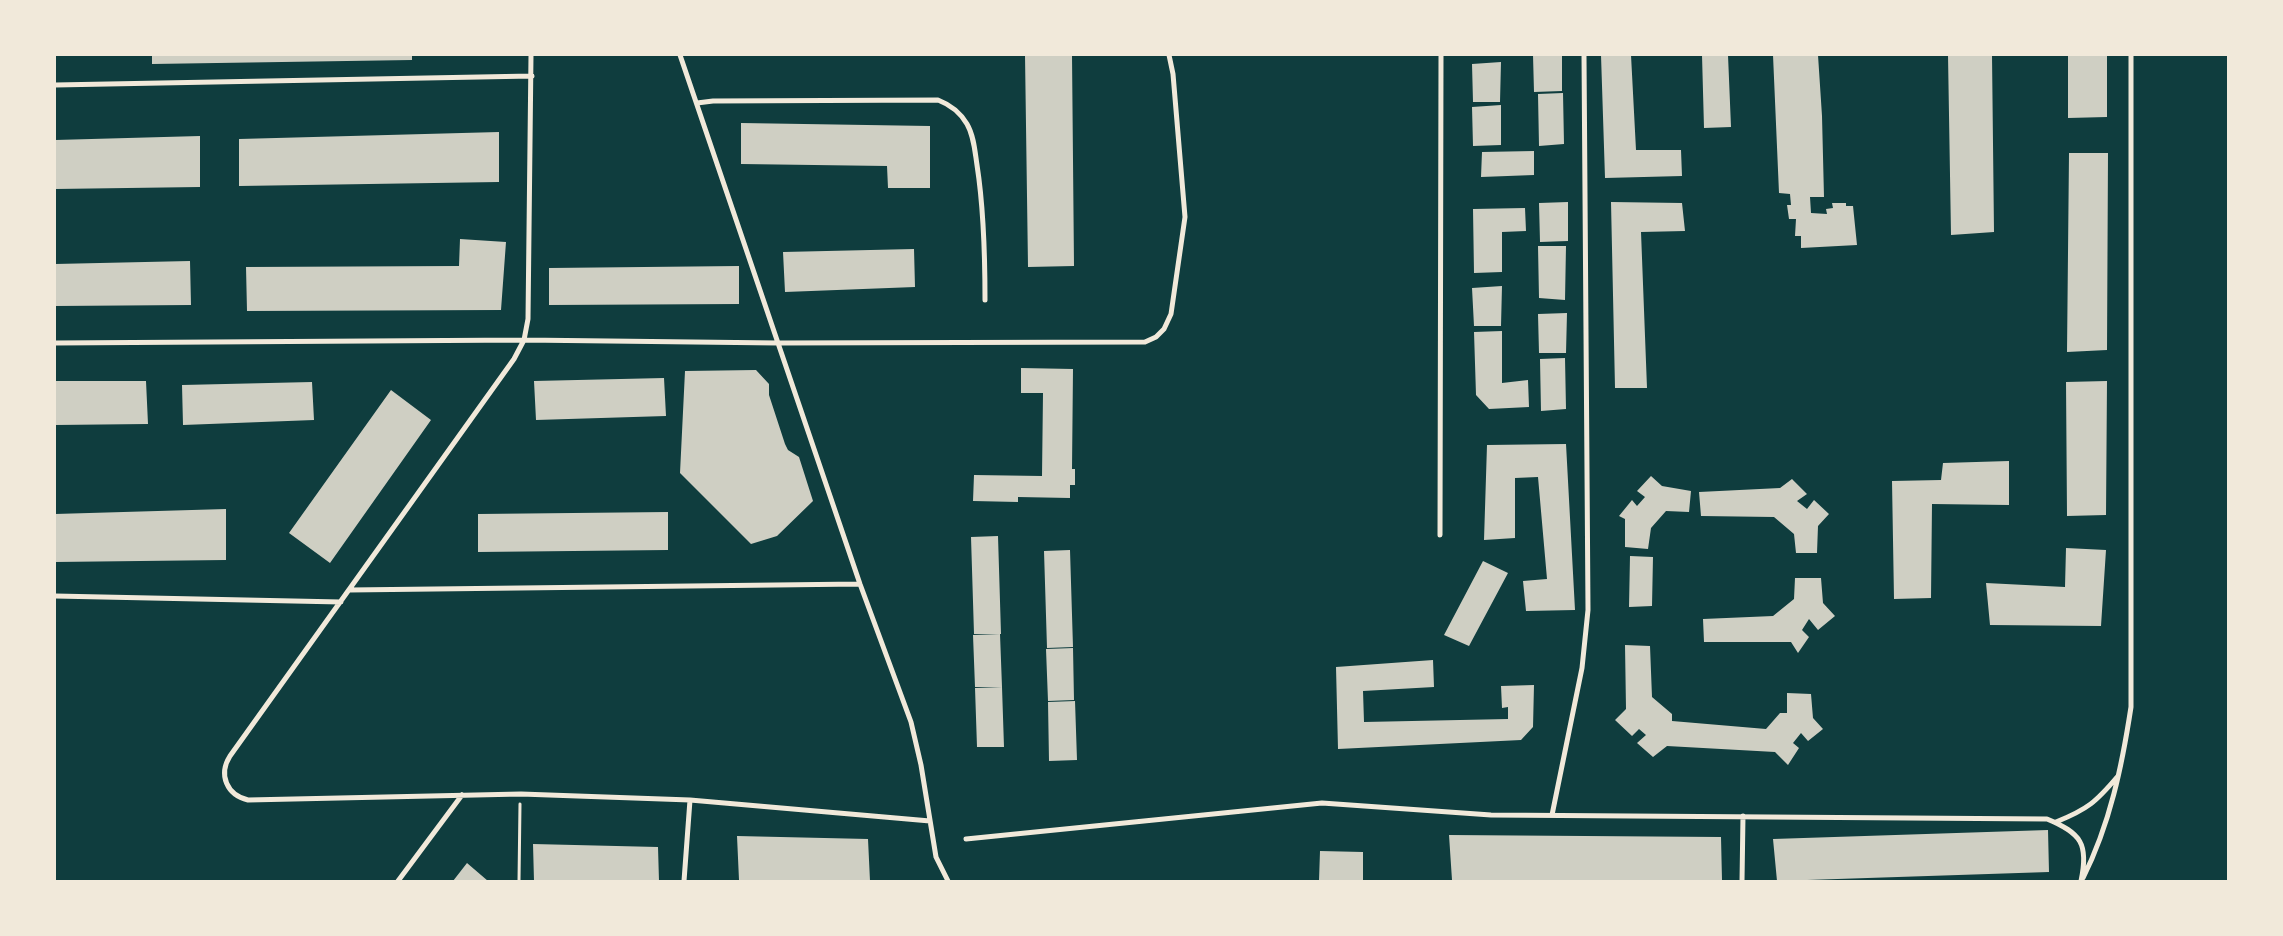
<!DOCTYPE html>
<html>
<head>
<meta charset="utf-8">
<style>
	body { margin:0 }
	#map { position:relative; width:2283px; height:936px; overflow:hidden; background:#0f3d3e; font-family:Commissioner,sans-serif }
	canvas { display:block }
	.frame { position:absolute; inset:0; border:56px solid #f1e9da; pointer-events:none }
</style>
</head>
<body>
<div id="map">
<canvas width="2283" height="936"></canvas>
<div class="frame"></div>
</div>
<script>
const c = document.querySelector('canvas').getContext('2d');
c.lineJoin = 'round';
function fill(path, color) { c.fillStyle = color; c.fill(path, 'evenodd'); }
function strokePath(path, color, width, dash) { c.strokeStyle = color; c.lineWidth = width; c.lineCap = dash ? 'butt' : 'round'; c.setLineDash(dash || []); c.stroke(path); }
const building = new Path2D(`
	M 152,55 L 412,55 L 412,60 L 152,64 Z
	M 1025,55 L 1072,55 L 1074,266 L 1028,267 Z
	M 1533,55 L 1562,55 L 1562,91 L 1534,92 Z
	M 1601,55 L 1631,55 L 1636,150 L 1681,150 L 1682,176 L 1605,178 Z
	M 1702,55 L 1728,55 L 1731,127 L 1704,128 Z
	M 1773,55 L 1818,55 L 1822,116 L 1824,197 L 1810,197 L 1811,213 L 1827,214 L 1826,209 L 1833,208 L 1832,203 L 1846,203 L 1846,206 L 1853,206 L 1857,245 L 1801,248 L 1801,236 L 1795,236 L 1796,219 L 1789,219 L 1787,205 L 1791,205 L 1790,194 L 1779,193 Z
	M 1948,55 L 1992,55 L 1994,232 L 1951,235 Z
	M 2068,55 L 2107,55 L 2107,117 L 2068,118 Z
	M 1501,62 L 1500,102 L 1473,102 L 1472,64 Z
	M 1563,93 L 1564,144 L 1539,146 L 1538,94 Z
	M 1501,105 L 1501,145 L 1473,146 L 1472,107 Z
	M 741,123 L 930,126 L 930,188 L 888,188 L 887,166 L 741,164 Z
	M 499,132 L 499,182 L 239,186 L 239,139 Z
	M 200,136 L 200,187 L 55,189 L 55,140 Z
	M 1534,151 L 1534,175 L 1481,177 L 1482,152 Z
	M 2069,153 L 2108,153 L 2107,350 L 2067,352 Z
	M 1568,202 L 1568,241 L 1540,242 L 1539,203 Z
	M 1611,202 L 1682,203 L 1685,231 L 1641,232 L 1647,388 L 1615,388 Z
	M 1525,208 L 1526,231 L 1502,232 L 1502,272 L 1474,273 L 1473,209 Z
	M 460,239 L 506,242 L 501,310 L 247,311 L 246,267 L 459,266 Z
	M 1538,246 L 1566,246 L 1565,300 L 1539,298 Z
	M 914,249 L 915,287 L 785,292 L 783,252 Z
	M 190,261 L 191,305 L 55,306 L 55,264 Z
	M 739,266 L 739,304 L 549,305 L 549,268 Z
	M 1502,286 L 1501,326 L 1474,326 L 1472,288 Z
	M 1567,313 L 1566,353 L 1539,353 L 1538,314 Z
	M 1502,331 L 1502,383 L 1528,380 L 1529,407 L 1489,409 L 1476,395 L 1474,332 Z
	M 1565,358 L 1566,409 L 1541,411 L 1540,359 Z
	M 1021,368 L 1073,369 L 1072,469 L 1075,469 L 1075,485 L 1070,485 L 1070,498 L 1018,497 L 1018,502 L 973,501 L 974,475 L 1042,476 L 1043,393 L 1021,393 Z
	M 756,370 L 769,384 L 769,395 L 785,444 L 788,450 L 799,457 L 813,501 L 777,536 L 751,544 L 680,473 L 685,371 Z
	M 664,378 L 666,416 L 536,420 L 534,381 Z
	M 55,381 L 146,381 L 148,424 L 55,425 Z
	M 2107,381 L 2106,515 L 2067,516 L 2066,382 Z
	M 312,382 L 314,420 L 183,425 L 182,385 Z
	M 391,390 L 431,420 L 330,563 L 289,533 Z
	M 1566,444 L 1575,610 L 1526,611 L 1523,581 L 1547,579 L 1538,477 L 1515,478 L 1515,538 L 1484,540 L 1487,445 Z
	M 2009,461 L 2009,505 L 1932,504 L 1931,598 L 1894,599 L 1892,481 L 1941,480 L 1943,463 Z
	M 1651,476 L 1662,486 L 1691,491 L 1689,512 L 1666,511 L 1651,528 L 1648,549 L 1625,547 L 1625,519 L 1619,516 L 1632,500 L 1637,506 L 1645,497 L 1637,491 Z
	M 1792,479 L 1807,494 L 1797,501 L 1807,509 L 1814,500 L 1829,514 L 1818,526 L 1817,553 L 1796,553 L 1794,534 L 1774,517 L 1701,516 L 1699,492 L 1780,488 Z
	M 226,509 L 226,560 L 55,562 L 55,514 Z
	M 668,512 L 668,550 L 478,552 L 478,514 Z
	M 998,536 L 1001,634 L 974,634 L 971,537 Z
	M 2066,548 L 2106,550 L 2101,626 L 1990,625 L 1986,583 L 2065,587 Z
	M 1070,550 L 1073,647 L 1047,648 L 1044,551 Z
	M 1630,556 L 1653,557 L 1652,606 L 1629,607 Z
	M 1483,561 L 1508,573 L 1469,646 L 1444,635 Z
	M 1795,578 L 1821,578 L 1823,603 L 1835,616 L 1818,630 L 1809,619 L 1802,630 L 1809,637 L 1798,653 L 1791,642 L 1704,642 L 1703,619 L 1773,616 L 1794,599 Z
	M 1000,634 L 1002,687 L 975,687 L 973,635 Z
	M 1625,645 L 1650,646 L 1652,697 L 1672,714 L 1672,721 L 1766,729 L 1780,713 L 1787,713 L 1787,693 L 1811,694 L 1813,718 L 1823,729 L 1808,741 L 1801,733 L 1793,743 L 1799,748 L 1788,765 L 1775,752 L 1667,746 L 1653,757 L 1637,743 L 1646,735 L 1639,729 L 1632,736 L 1615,720 L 1626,709 Z
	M 1073,648 L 1074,700 L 1048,701 L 1046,649 Z
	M 1433,660 L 1434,687 L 1363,691 L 1364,722 L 1508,719 L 1508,707 L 1502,708 L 1501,686 L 1534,685 L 1533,727 L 1521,740 L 1338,749 L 1336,667 Z
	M 1002,687 L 1004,747 L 977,747 L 975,688 Z
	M 1075,701 L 1077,760 L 1049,761 L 1048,702 Z
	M 2048,830 L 2049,872 L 1777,881 L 1773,839 Z
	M 1449,835 L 1721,837 L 1722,880 L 1452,880 Z
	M 737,836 L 868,839 L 870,881 L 739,880 Z
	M 533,844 L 658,847 L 659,881 L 534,881 Z
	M 1320,851 L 1363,852 L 1363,881 L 1319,881 Z
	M 467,863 L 488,881 L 453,881 Z`);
const path = new Path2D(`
	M 519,881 L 520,804`);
const minor = new Path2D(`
	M 531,55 L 528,319 L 524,340 L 514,359 L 230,756 C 218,775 227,795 248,800 L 521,794 L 690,800 L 930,821
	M 680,55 L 860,584 L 911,722 L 921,765 L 936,857 L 948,881
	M 55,85 L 532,76
	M 697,103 L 713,101 L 938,100 C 951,105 960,112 967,124 C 974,136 975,152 977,165 C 984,210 985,255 985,300
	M 55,343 L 524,340 L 778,343 L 1145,342 L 1156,337 L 1164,329 L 1171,314 L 1185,217 L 1173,74 L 1169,55
	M 1440,535 L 1441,55
	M 349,590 L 860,584
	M 55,596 L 341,602
	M 1552,815 L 1582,668 L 1588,610 L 1584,55
	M 2056,822 C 2088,809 2096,802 2118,776
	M 966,839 L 1322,803 L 1491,815 L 2047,819 C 2081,833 2089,844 2081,881
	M 2083,878 C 2110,824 2122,766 2131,707 L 2131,55
	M 398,881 L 462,795
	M 684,881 L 690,800
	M 1742,881 L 1743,816`);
fill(building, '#cfcfc3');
strokePath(path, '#f1e9da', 3);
strokePath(minor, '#f1e9da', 5);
</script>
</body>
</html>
